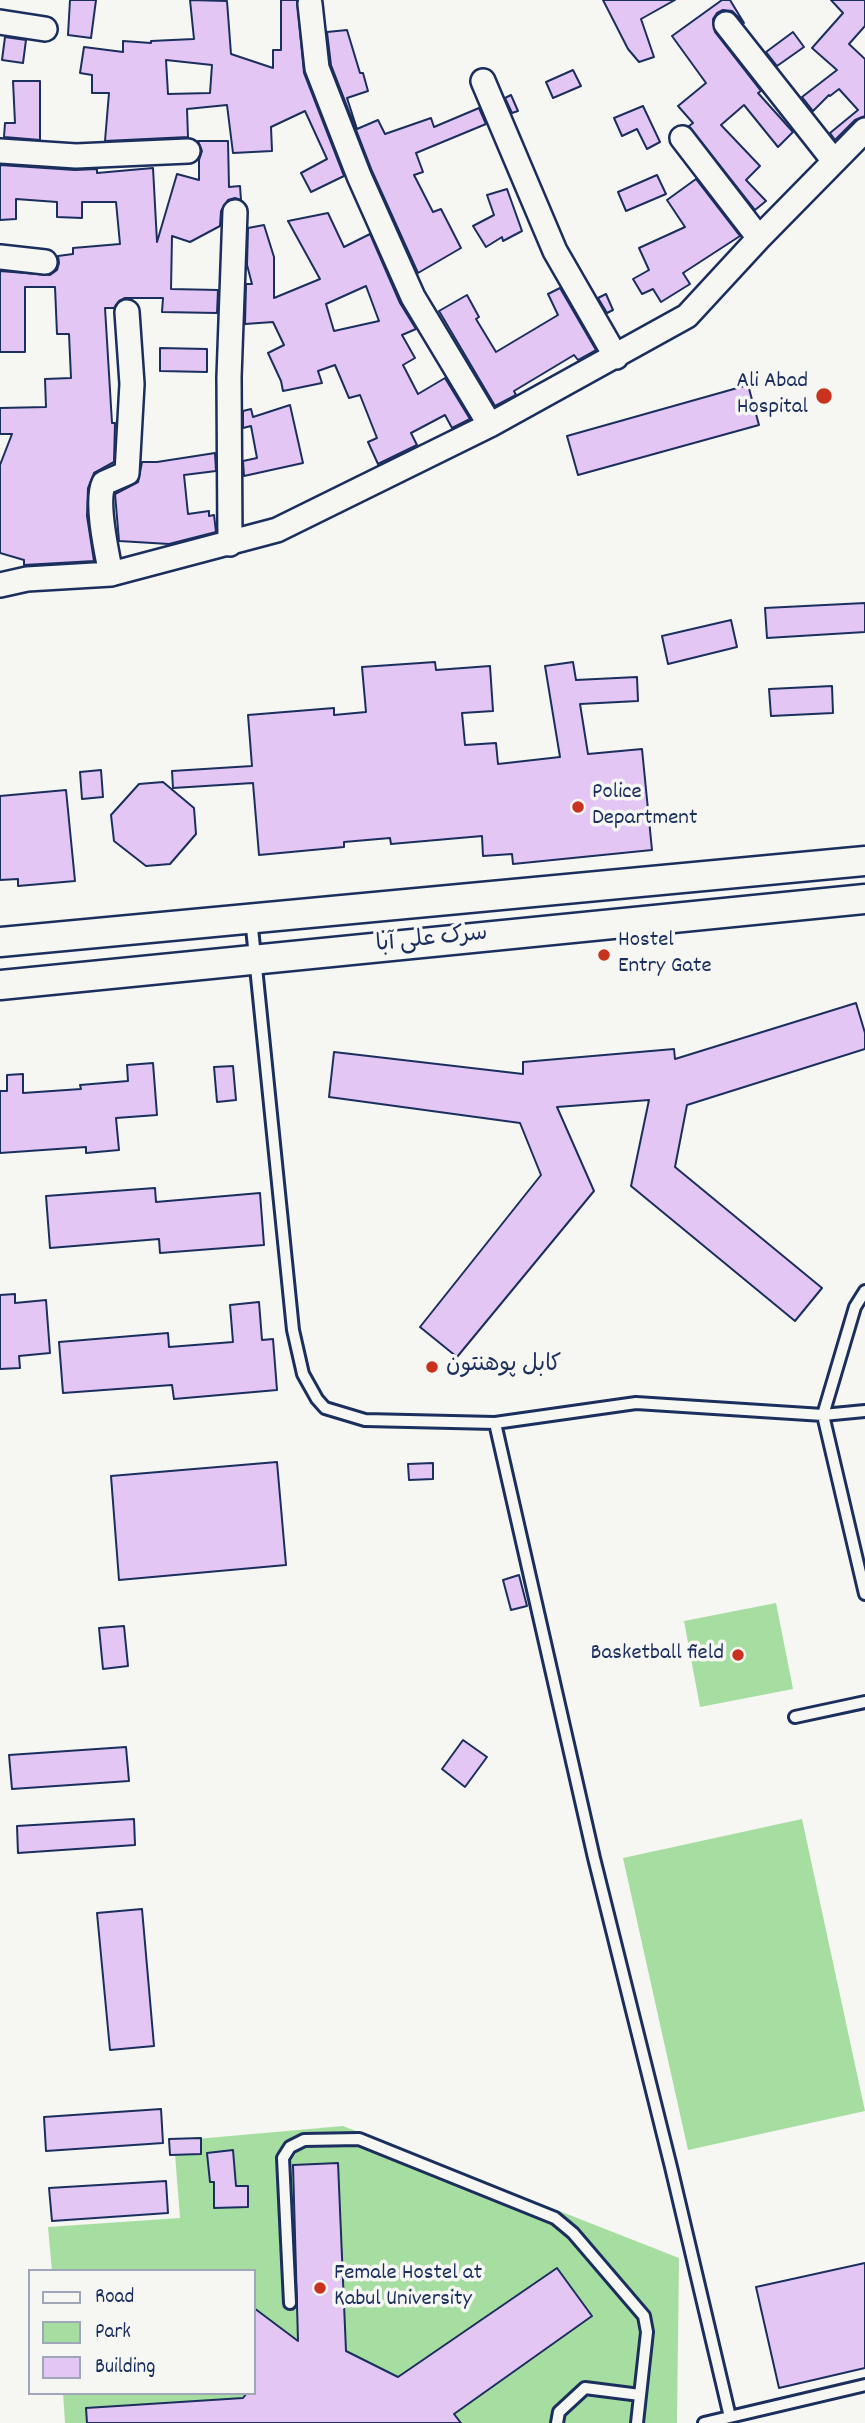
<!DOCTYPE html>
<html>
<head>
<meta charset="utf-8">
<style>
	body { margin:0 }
	#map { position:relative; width:865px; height:2423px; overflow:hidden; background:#f6f6f2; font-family:Dekko,sans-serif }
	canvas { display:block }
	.legend { position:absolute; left:28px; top:2269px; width:228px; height:126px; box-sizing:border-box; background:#f6f6f2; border:2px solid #9ea6b7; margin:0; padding:9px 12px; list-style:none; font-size:21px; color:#1b2f5e }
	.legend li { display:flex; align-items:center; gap:14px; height:35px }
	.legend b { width:35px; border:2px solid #9ea6b7 }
</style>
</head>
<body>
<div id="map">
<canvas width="865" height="2423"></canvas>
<ul class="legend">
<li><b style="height:9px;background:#f6f6f2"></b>Road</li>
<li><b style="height:19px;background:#a6dea2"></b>Park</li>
<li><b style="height:19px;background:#e4c6f4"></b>Building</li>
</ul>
</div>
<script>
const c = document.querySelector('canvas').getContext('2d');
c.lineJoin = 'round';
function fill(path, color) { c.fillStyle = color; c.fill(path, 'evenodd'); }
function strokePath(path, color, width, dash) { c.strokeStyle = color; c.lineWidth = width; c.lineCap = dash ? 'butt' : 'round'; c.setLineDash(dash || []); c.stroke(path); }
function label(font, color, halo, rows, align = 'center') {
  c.font = font + ' Dekko,"Playpen Sans Arabic",sans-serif'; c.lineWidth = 7; c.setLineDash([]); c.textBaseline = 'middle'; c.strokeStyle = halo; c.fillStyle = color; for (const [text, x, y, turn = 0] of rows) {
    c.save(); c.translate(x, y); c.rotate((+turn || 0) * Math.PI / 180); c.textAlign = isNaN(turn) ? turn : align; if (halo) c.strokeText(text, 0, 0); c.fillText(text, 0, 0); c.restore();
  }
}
const green = new Path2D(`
	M 776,1603 L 793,1689 L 700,1707 L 684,1621 Z
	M 802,1819 L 865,2111 L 688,2150 L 623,1858 Z
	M 343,2126 L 679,2258 L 677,2423 L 65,2423 L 63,2393 L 254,2393 L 254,2271 L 52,2271 L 48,2227 L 180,2218 L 174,2141 Z`);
const building = new Path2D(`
	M 70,0 L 96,0 L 91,38 L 68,35 Z
	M 190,0 L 227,1 L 231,54 L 273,68 L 273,50 L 281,50 L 281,0 L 297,0 L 304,73 L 344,176 L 311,192 L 301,173 L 327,159 L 305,111 L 271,127 L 272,151 L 233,153 L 227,105 L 187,109 L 188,137 L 105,141 L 109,93 L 92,93 L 92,75 L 80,73 L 84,47 L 123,52 L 123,41 L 151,43 L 151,41 L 194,39 ZM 166,60 L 212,65 L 210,93 L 168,94 Z
	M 603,0 L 675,0 L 641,19 L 654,57 L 639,62 L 628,49 Z
	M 722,0 L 730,0 L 744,23 L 732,11 L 723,10 L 717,13 L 713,19 L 715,32 L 761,91 L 758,93 L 793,132 L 778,147 L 744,105 L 721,125 L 760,166 L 746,180 L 766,201 L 755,210 L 689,126 L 693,123 L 678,106 L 706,83 L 672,36 Z
	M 831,0 L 865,0 L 865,26 L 849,44 L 865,59 L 865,116 L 855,120 L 835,140 L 830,133 L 858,110 L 839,89 L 830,96 L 829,95 L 813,111 L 802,97 L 837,70 L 812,48 L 843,13 Z
	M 347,30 L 360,73 L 363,73 L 368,91 L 347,98 L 357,129 L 378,120 L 385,134 L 431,118 L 434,127 L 479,108 L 486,124 L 416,153 L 423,172 L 414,175 L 433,212 L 441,209 L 461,248 L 418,273 L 372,171 L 331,65 L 327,32 Z
	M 793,32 L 804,47 L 777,66 L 766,52 Z
	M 5,37 L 26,40 L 23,63 L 2,60 Z
	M 573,70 L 581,86 L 553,98 L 546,82 Z
	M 13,81 L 40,81 L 40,140 L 4,137 L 5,123 L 15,123 Z
	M 511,95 L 518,111 L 512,113 L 505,98 Z
	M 643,106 L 660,142 L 647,149 L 637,129 L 622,136 L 614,118 Z
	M 198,141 L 228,141 L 229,187 L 240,186 L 241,200 L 235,198 L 228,200 L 221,211 L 220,226 L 190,242 L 172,236 L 171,289 L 218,290 L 217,313 L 162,312 L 163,298 L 125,298 L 119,301 L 114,308 L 105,308 L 112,423 L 115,423 L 114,462 L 94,473 L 88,488 L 87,516 L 94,561 L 24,565 L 24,560 L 0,553 L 0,465 L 12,434 L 0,434 L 0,408 L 46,407 L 45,379 L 71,378 L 69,334 L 57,334 L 55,287 L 25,287 L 25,352 L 0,352 L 0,271 L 50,275 L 57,270 L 59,263 L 58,256 L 73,254 L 73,248 L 120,244 L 116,202 L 82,202 L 82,218 L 57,217 L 57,202 L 16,199 L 16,219 L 0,220 L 0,165 L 75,170 L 97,169 L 97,173 L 153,168 L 157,242 L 177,174 L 199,180 L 199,160 L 202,151 Z
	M 657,175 L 666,194 L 626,211 L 618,192 Z
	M 696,179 L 740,236 L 683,273 L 690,284 L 661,302 L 653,289 L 642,294 L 633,279 L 649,270 L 639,248 L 685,227 L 667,200 Z
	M 507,189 L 522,231 L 503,241 L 502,237 L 486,247 L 473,226 L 494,215 L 487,195 Z
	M 328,213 L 344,247 L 370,234 L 400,303 L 416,329 L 402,335 L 415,358 L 403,365 L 418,394 L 445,378 L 470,419 L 452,428 L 445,415 L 411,433 L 417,445 L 378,464 L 368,442 L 377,438 L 360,395 L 349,398 L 335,365 L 318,371 L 322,383 L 283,391 L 281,381 L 268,353 L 284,345 L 273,322 L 245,324 L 246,284 L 252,284 L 247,265 L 248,228 L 264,225 L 274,257 L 274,298 L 320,279 L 288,221 ZM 366,286 L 379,321 L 334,331 L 326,304 Z
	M 560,288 L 596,350 L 578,360 L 574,355 L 514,391 L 516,395 L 495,406 L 439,311 L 467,295 L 479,317 L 476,319 L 496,352 L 558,315 L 548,294 Z
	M 606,294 L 613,310 L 607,313 L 598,298 Z
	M 160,348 L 207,349 L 207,372 L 160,371 Z
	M 748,385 L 759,425 L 578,475 L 567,436 Z
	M 290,405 L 303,463 L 244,476 L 243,461 L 257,458 L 251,426 L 243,428 L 243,411 L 251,409 L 253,417 Z
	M 215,453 L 216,471 L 184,475 L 188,514 L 209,511 L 209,516 L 214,515 L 216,532 L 169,544 L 119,541 L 115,494 L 138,482 L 142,462 L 157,462 Z
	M 865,603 L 865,632 L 767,638 L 765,608 Z
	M 731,620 L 737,647 L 668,664 L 662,636 Z
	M 435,662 L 436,670 L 490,666 L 493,711 L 462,713 L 465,745 L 496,743 L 498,764 L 560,757 L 545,666 L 573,662 L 576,680 L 637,677 L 638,701 L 580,704 L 588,754 L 642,749 L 652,850 L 513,864 L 512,854 L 483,856 L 482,836 L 391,844 L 390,838 L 344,842 L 344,847 L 259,855 L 253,783 L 173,788 L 172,771 L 252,766 L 248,715 L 334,708 L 334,715 L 366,712 L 362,667 Z
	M 832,686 L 833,713 L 771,716 L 769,689 Z
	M 101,770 L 103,797 L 82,799 L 80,772 Z
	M 163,782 L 194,808 L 196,834 L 170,864 L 146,866 L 114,841 L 111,815 L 139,784 Z
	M 66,790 L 75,881 L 18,886 L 18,879 L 0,880 L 0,796 Z
	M 856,1003 L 865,1033 L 865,1049 L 687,1105 L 675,1167 L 822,1288 L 795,1321 L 631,1186 L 649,1100 L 557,1107 L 594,1191 L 457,1357 L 420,1327 L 541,1175 L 520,1123 L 329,1097 L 334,1052 L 523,1074 L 523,1062 L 674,1049 L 675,1059 Z
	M 153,1063 L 157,1115 L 116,1118 L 119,1150 L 86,1153 L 86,1147 L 0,1153 L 0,1091 L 7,1091 L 7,1075 L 23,1074 L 23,1093 L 81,1089 L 80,1085 L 128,1081 L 127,1065 Z
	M 233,1066 L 236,1100 L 217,1102 L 214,1067 Z
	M 155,1188 L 156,1202 L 260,1193 L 264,1245 L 160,1253 L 159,1239 L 50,1248 L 46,1196 Z
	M 15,1294 L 15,1303 L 46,1300 L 50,1353 L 19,1356 L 20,1368 L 0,1369 L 0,1295 Z
	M 259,1302 L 262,1340 L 273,1339 L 277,1390 L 174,1399 L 172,1385 L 63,1393 L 59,1342 L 168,1333 L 169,1347 L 233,1342 L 230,1305 Z
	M 277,1462 L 286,1565 L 119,1580 L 111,1476 Z
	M 433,1463 L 433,1479 L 409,1480 L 408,1464 Z
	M 519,1575 L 527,1606 L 511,1610 L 503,1580 Z
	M 124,1626 L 128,1666 L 103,1669 L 99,1628 Z
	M 463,1740 L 487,1757 L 465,1787 L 442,1769 Z
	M 126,1747 L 129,1781 L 12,1789 L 9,1755 Z
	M 134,1819 L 135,1845 L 18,1853 L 17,1826 Z
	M 142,1909 L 154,2046 L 110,2050 L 97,1913 Z
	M 161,2109 L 163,2143 L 46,2151 L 44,2117 Z
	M 201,2138 L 201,2154 L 170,2155 L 169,2139 Z
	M 233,2150 L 236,2186 L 248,2186 L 248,2207 L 214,2208 L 214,2182 L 210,2182 L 207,2153 Z
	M 338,2163 L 346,2351 L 398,2377 L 557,2268 L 592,2316 L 454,2414 L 461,2423 L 87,2423 L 86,2408 L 243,2398 L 247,2393 L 254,2393 L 254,2308 L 298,2341 L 293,2165 Z
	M 166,2181 L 168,2213 L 52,2221 L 49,2188 Z
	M 865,2263 L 865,2368 L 779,2388 L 756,2287 Z`);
const service = new Path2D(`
	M 251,918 L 293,1330 L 303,1374 L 317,1399 L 325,1408 L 365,1420 L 495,1423 L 636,1403 L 823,1415 L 865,1411
	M 865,1291 L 855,1307 L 823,1415 L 865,1594
	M 495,1423 L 594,1858 L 671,2167 L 730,2417
	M 795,1717 L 865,1702
	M 290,2303 L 283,2158 L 290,2147 L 304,2140 L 359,2139 L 555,2218 L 573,2233 L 644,2316 L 647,2332 L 637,2423
	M 557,2423 L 559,2412 L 585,2388 L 640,2395
	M 704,2423 L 865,2385`);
const minor = new Path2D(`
	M 310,4 L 317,68 L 359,176 L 413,297 L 490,425
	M 0,22 L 45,29
	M 726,24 L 834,161
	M 483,81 L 555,251 L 616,357
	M 682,138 L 759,238
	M 0,151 L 76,156 L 188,151
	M 0,257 L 45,262
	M 230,544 L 229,377 L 235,212
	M 111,574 C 107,554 95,501 104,483 L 127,473 L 132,384 L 127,312
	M 0,585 L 27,579 L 111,574 L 277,530 L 490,425 L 687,316 L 759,238 L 865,130`);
const tertiary = new Path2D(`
	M 0,942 L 865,861
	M 0,985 L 865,899`);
const markers = [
	[824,396,9,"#c8321e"],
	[578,807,7,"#c8321e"],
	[604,955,7,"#c8321e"],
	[432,1367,7,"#c8321e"],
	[738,1655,7,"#c8321e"],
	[320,2288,7,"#c8321e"]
];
const poiNames = [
	["Ali Abad",808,383,"right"],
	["Hospital",808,409,"right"],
	["Police",592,794],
	["Department",592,820],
	["Hostel",618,942],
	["Entry Gate",618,968],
	["کابل پوهنتون",446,1367],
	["Basketball field",724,1655,"right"],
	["Female Hostel at",334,2275],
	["Kabul University",334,2301]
];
const streetNames = [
	["سرک علی آبا",432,941,-6]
];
fill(green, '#a6dea2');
fill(building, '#e4c6f4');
strokePath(building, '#1b2f5e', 2);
strokePath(service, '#1b2f5e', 16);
strokePath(minor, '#1b2f5e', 28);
strokePath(tertiary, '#1b2f5e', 33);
strokePath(service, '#f6f6f2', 10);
strokePath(minor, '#f6f6f2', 23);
strokePath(tertiary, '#f6f6f2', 28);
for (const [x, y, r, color] of markers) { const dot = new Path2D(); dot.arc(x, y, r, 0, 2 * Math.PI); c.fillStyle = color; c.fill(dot); strokePath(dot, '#f6f6f2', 2.5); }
label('23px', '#1b2f5e', '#f6f6f2', poiNames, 'left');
label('23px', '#1b2f5e', '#f6f6f2', streetNames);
</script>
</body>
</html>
